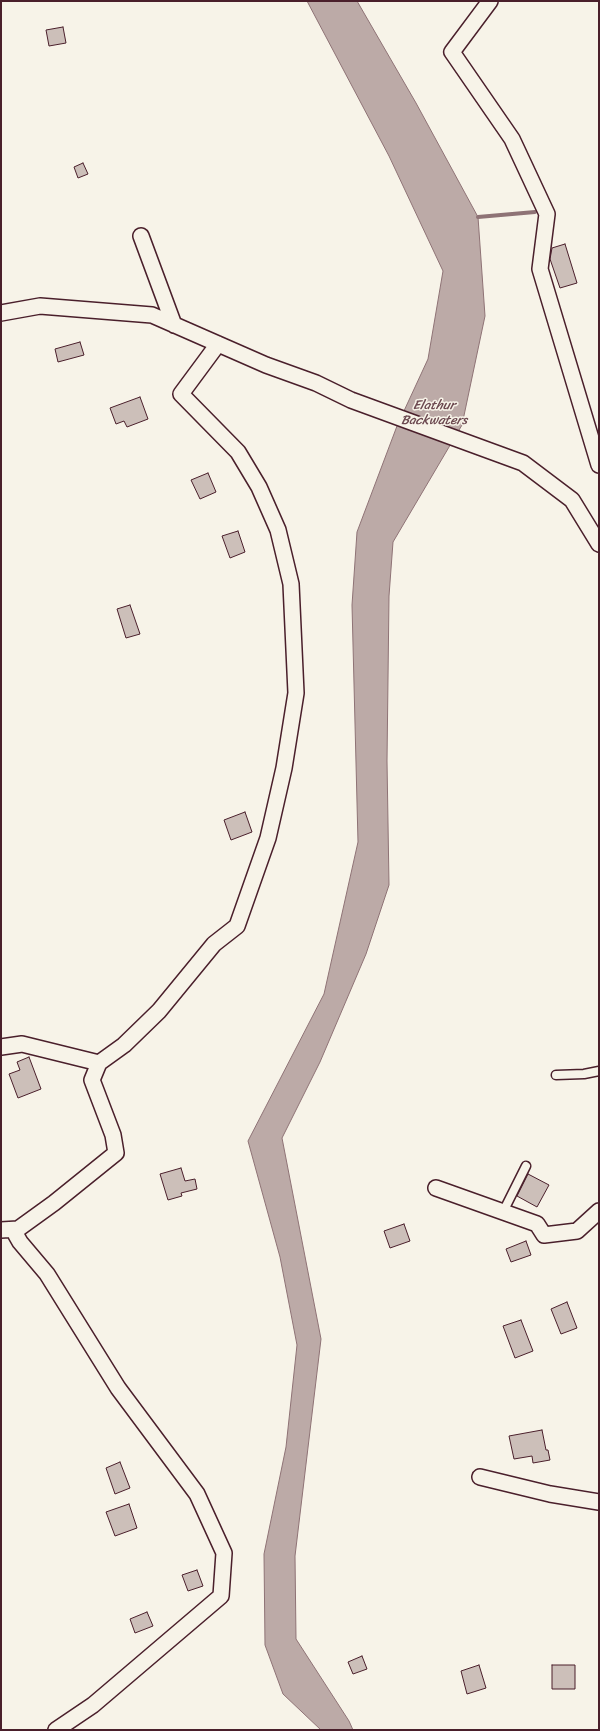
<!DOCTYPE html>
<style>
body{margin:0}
#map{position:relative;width:600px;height:1731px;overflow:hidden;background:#f7f3e8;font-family:Sriracha,sans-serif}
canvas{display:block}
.frame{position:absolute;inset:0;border:2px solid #4a1f2b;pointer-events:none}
</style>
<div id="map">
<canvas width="600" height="1731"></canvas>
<div class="frame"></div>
</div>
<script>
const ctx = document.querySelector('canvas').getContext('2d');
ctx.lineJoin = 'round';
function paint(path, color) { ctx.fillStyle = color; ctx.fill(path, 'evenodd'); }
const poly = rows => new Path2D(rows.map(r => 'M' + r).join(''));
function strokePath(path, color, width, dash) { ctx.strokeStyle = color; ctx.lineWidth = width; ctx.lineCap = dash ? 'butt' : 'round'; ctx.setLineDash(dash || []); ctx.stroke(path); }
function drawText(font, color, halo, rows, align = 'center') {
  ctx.font = font + ' Sriracha,sans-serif'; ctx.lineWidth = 3; ctx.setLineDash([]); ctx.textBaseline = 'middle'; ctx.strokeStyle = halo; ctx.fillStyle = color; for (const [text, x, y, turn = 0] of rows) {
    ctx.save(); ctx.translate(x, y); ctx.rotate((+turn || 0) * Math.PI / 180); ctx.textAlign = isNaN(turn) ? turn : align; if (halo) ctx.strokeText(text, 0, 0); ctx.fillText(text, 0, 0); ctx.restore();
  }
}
const water = poly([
 [307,1,357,1,416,103,478,217,485,316,462,425,393,542,389,596,387,761,389,885,366,954,320,1062,282,1138,321,1339,295,1556,296,1639,349,1721,353,1730,321,1730,283,1694,265,1645,264,1554,286,1447,297,1345,280,1257,248,1141,324,994,358,842,352,605,357,532,397,426,428,359,443,271,389,156,307,1]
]);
paint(water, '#bcaaa7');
strokePath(water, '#8e7275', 1);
strokePath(poly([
 [478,217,535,212]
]), '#8e7275', 4);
const building = poly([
 [63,27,66,43,49,46,46,30,63,27],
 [83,163,88,174,78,178,74,167,83,163],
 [565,244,577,283,560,288,550,259,552,248,565,244],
 [80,342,84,355,58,362,55,349,80,342],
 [140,397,148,419,127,427,124,421,116,424,110,408,140,397],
 [208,473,216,492,200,499,191,480,208,473],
 [238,531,245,552,230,558,222,536,238,531],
 [130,605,140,634,126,638,117,609,130,605],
 [245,812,252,832,231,840,224,820,245,812],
 [29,1057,41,1089,18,1098,9,1074,20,1070,17,1062,29,1057],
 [181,1168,185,1181,195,1179,197,1189,181,1193,182,1196,168,1200,160,1174,181,1168],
 [528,1174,549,1185,537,1207,517,1196,528,1174],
 [404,1224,410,1241,390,1248,384,1231,404,1224],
 [526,1241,531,1255,511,1262,506,1249,526,1241],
 [567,1302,577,1328,561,1334,551,1309,567,1302],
 [521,1320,533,1351,515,1358,503,1326,521,1320],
 [542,1430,546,1450,548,1450,550,1460,533,1463,532,1456,514,1459,509,1436,542,1430],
 [120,1462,130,1488,115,1494,106,1468,120,1462],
 [129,1504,137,1528,115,1536,106,1512,129,1504],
 [197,1570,203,1586,188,1591,182,1575,197,1570],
 [147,1612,153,1626,135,1633,130,1619,147,1612],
 [362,1656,367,1669,353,1674,348,1662,362,1656],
 [479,1665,486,1688,467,1694,461,1671,479,1665],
 [552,1665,575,1665,575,1689,552,1689,552,1665]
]);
paint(building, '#ccbfb9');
strokePath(building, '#4a1f2b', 1);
const lane = poly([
 [556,1075,584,1074,599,1071],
 [503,1212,526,1166]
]);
const street = poly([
 [490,1,452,52,512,139,547,214,540,269,599,465],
 [141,236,174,325],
 [1,313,40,306,152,315,266,365,316,383,351,400,523,463,572,500,599,544],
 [1,1047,22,1044,99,1063],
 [436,1188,537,1224,544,1235,577,1231,599,1211],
 [18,1229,16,1235,20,1242,47,1274,118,1388,197,1494,224,1553,221,1596,93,1705,56,1730],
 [1,1230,18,1229,54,1203,116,1153,113,1135,92,1080,99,1063,124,1045,159,1011,214,944,237,926,268,838,284,768,296,693,291,584,278,530,259,487,238,452,181,394,218,344],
 [480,1477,550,1494,599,1502]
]);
strokePath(lane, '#4a1f2b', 11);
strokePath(street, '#4a1f2b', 18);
strokePath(lane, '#f7f3e8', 8);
strokePath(street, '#f7f3e8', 15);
drawText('italic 13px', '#6c4950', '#f7f3e8', [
 ["Elathur",434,406],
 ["Backwaters",434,421]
]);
</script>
